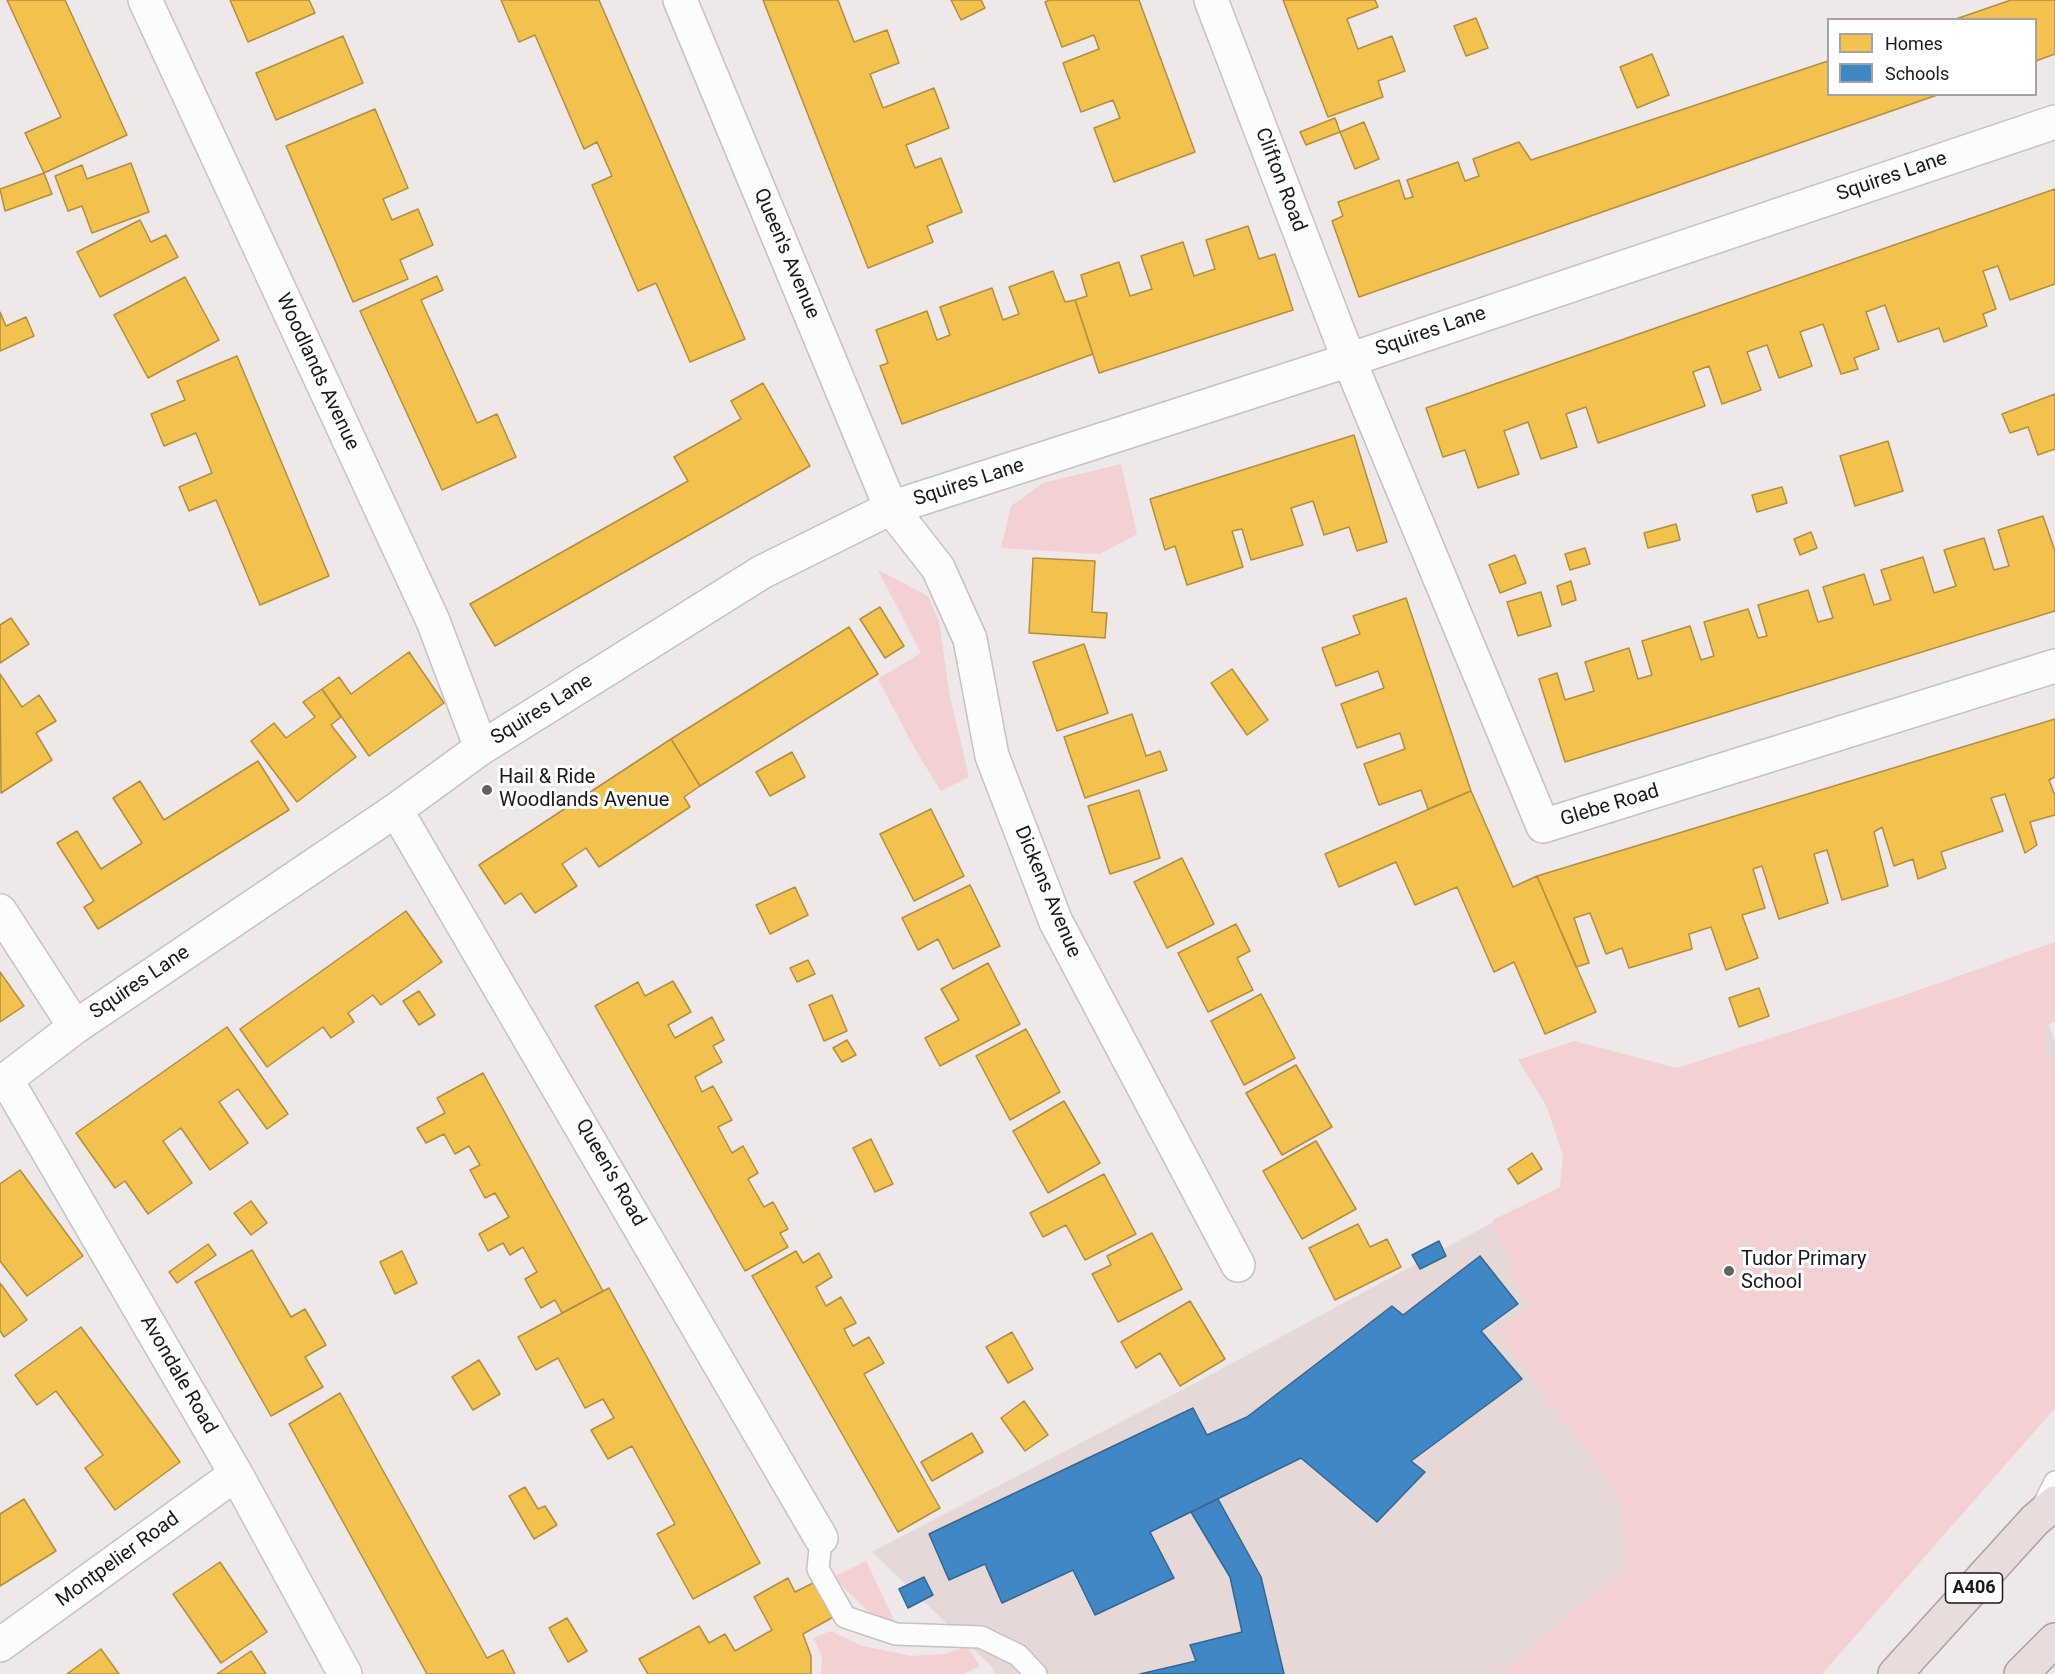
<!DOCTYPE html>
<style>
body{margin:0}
#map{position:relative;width:2055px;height:1674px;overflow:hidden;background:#eee8e8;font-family:Roboto,sans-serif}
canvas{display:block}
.legend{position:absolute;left:1827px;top:18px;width:210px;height:78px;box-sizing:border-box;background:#fff;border:2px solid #a4a2a3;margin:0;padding:8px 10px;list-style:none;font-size:18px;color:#1c1718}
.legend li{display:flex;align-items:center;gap:12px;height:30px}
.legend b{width:30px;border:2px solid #a4a2a3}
</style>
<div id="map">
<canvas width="2055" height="1674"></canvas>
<ul class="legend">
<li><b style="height:16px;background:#f2c14e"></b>Homes</li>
<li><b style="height:16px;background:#3f88c5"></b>Schools</li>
</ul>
</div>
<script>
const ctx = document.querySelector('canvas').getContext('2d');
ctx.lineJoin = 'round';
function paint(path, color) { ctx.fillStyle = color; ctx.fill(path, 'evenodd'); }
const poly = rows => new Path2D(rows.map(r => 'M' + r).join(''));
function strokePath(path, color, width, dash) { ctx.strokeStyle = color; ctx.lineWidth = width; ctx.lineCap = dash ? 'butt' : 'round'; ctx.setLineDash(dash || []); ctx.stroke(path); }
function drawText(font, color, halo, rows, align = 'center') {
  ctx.font = font + ' Roboto,sans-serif'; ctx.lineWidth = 6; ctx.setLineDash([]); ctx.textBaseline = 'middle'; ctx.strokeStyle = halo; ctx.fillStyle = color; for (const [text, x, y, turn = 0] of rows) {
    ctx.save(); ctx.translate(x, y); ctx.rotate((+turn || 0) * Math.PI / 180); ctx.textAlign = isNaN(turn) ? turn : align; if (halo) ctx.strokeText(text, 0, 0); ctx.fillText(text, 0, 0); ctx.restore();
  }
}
paint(poly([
 [2026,969,2055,1041,2055,1324,1686,1674,995,1674,991,1666,872,1552,1201,1380,1501,1218]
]), '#e7d8d8');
paint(poly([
 [1121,464,1137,534,1100,554,1001,548,1011,506,1043,483],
 [878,570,928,596,939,622,950,697,969,777,941,791,915,749,878,679,921,653],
 [2055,942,2055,1021,2049,1024,2040,1041,2055,1072,2055,1408,1822,1674,1500,1674,1626,1567,1620,1497,1496,1329,1532,1306,1516,1280,1493,1220,1560,1187,1563,1156,1547,1107,1518,1060,1574,1041,1677,1068,1902,996],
 [866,1561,894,1620,877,1620,833,1577],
 [830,1631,863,1646,911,1656,946,1654,967,1646,980,1666,964,1674,821,1674,822,1656,813,1638]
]), '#f3d0d1');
const homes = poly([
 [7,0,65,0,127,135,44,173,25,133,61,117,7,0],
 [230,0,309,0,315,13,248,42,230,0],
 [501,0,599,0,745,339,690,362,656,283,638,291,592,185,612,176,597,142,584,149,535,35,519,42,501,0],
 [763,0,838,0,854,42,887,30,899,63,870,74,883,108,934,88,949,128,906,145,915,168,941,158,962,212,927,226,933,242,868,268,763,0],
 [951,0,981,0,985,8,961,20,951,0],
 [1049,0,1139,0,1195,152,1114,182,1094,128,1120,118,1113,100,1081,112,1063,63,1099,49,1094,35,1062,47,1045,2,1049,0],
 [1283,0,1375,0,1378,7,1347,19,1358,49,1392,36,1405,71,1378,81,1383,97,1328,117,1283,0],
 [2011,0,2055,0,2055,54,2036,61,2036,20,1953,20,2011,0],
 [1476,18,1488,48,1466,56,1454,26,1476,18],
 [343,36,363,83,276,120,256,73,343,36],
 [1652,54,1669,95,1637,108,1620,67,1652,54],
 [1828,61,1828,94,1940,94,1359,297,1332,221,1343,216,1338,202,1399,180,1405,199,1413,197,1407,180,1458,162,1465,181,1479,176,1473,159,1519,142,1531,160,1828,61],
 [375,109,408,188,383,199,392,220,418,209,433,245,400,260,408,279,353,302,286,146,375,109],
 [1335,118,1340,132,1306,145,1300,132,1335,118],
 [1364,122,1379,159,1355,169,1340,132,1364,122],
 [131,163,149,212,92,233,82,206,68,211,55,176,82,165,87,179,131,163],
 [44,173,52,194,5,211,0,189,44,173],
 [2055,189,2055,284,2010,300,1998,266,1983,271,1996,309,1983,314,1987,326,1944,342,1939,328,1898,342,1885,305,1866,312,1879,349,1854,358,1858,369,1841,374,1823,324,1800,332,1812,366,1779,378,1767,345,1747,352,1761,390,1722,404,1709,366,1693,372,1705,406,1598,443,1586,407,1566,414,1577,447,1541,459,1528,422,1504,431,1519,474,1478,488,1465,450,1443,457,1426,408,2055,189],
 [140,220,151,242,166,235,178,257,100,297,77,252,140,220],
 [1248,226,1259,259,1275,254,1293,310,1099,373,1075,300,1087,296,1081,275,1119,262,1130,296,1152,289,1141,256,1183,242,1194,276,1215,269,1206,240,1248,226],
 [1053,271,1065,302,1075,300,1093,354,902,424,880,366,888,363,876,330,927,311,937,340,950,335,940,307,992,288,1003,320,1019,314,1009,287,1053,271],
 [437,276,443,290,421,300,477,423,497,414,516,457,442,490,360,311,437,276],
 [185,277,219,340,148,378,114,315,185,277],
 [0,312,6,326,26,317,34,336,0,351,0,312],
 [237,356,329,576,260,605,216,500,189,511,179,487,212,473,196,433,164,446,151,414,185,400,177,381,237,356],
 [763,383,810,466,495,646,470,604,688,481,674,457,741,419,731,401,763,383],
 [2055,394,2055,449,2038,455,2028,427,2010,433,2002,414,2055,394],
 [1354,435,1387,542,1357,551,1349,527,1324,535,1313,501,1291,508,1303,545,1251,560,1242,529,1232,531,1243,567,1187,585,1175,546,1165,550,1150,499,1354,435],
 [1888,441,1903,491,1855,506,1840,456,1888,441],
 [1782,487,1787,503,1757,512,1752,495,1782,487],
 [2043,516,2055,551,2055,611,1565,762,1539,679,1557,673,1565,700,1594,691,1585,662,1629,648,1638,679,1652,675,1642,641,1690,626,1701,660,1714,656,1704,622,1748,609,1758,638,1767,636,1758,605,1808,590,1818,622,1833,618,1823,587,1864,574,1874,605,1891,600,1881,570,1923,557,1934,593,1956,586,1944,550,1984,538,1994,570,2009,566,1998,530,2043,516],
 [1676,524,1680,540,1648,548,1644,533,1676,524],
 [1811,532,1817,548,1800,555,1794,539,1811,532],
 [1585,548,1590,564,1570,570,1565,554,1585,548],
 [1515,555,1526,583,1500,593,1489,565,1515,555],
 [1033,558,1095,561,1092,612,1107,613,1105,638,1029,633,1033,558],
 [1571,581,1576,600,1562,605,1557,586,1571,581],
 [1541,592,1551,626,1518,636,1507,602,1541,592],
 [1406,598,1471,791,1428,809,1421,790,1379,805,1364,764,1405,749,1400,733,1357,748,1341,704,1384,688,1378,671,1336,686,1322,648,1360,634,1353,616,1406,598],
 [880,607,904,646,885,658,860,619,880,607],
 [11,618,29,644,0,663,0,625,11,618],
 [849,627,878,674,700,786,671,739,849,627],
 [1084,644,1108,713,1057,731,1033,662,1084,644],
 [409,652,444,703,369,756,322,689,339,677,351,694,409,652],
 [1232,669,1268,720,1247,735,1211,683,1232,669],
 [0,674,22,707,39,695,56,721,36,733,52,760,1,793,0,674],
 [322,689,341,717,331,725,356,757,297,802,251,741,274,723,286,738,315,717,303,702,322,689],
 [1132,714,1146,756,1160,751,1167,770,1085,798,1064,737,1132,714],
 [2055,719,2055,777,2049,780,2055,796,2055,815,2030,822,2037,845,2025,853,2005,794,1991,798,2003,831,1941,852,1946,868,1918,879,1913,859,1894,866,1882,827,1874,832,1888,886,1842,900,1827,850,1814,854,1828,903,1779,919,1762,866,1753,869,1765,908,1742,915,1758,958,1726,970,1711,927,1689,934,1692,949,1629,968,1622,948,1606,954,1590,913,1574,918,1589,963,1576,967,1537,876,2055,719],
 [671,739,700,786,684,797,690,807,599,867,586,848,562,864,577,886,535,913,521,893,505,904,479,865,671,739],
 [792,752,805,777,770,796,756,772,792,752],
 [258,761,289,810,98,929,84,907,94,901,57,843,77,831,101,869,142,843,113,798,140,781,164,820,258,761],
 [1139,790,1160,858,1110,874,1088,806,1139,790],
 [1471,791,1513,887,1537,876,1596,1012,1545,1034,1514,962,1494,972,1457,887,1415,905,1396,862,1339,887,1325,854,1471,791],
 [931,809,964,876,914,901,880,834,931,809],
 [1182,858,1214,924,1167,948,1134,882,1182,858],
 [970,885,1000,946,953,969,938,939,918,950,902,918,970,885],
 [795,887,808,915,770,934,756,905,795,887],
 [406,911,442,962,381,1005,373,995,348,1013,354,1022,331,1038,323,1027,267,1067,240,1029,406,911],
 [1236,924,1250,951,1237,958,1253,990,1208,1012,1178,953,1236,924],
 [808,960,815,974,797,982,790,968,808,960],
 [988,963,1020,1024,940,1066,925,1038,959,1020,941,989,988,963],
 [0,972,24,1006,0,1022,0,972],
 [673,981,691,1012,668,1025,675,1038,712,1017,724,1040,713,1046,722,1062,695,1077,702,1092,713,1086,732,1120,718,1127,732,1153,743,1146,758,1173,748,1179,764,1207,773,1202,788,1229,780,1233,788,1247,745,1271,595,1006,638,982,645,996,673,981],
 [1759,988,1769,1016,1739,1027,1729,998,1759,988],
 [419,991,435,1015,419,1025,403,1001,419,991],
 [1261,994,1295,1058,1244,1085,1211,1021,1261,994],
 [832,995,847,1031,824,1041,809,1005,832,995],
 [227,1027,288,1114,267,1129,238,1089,219,1102,248,1143,210,1170,181,1128,163,1141,192,1183,148,1214,125,1181,115,1188,76,1133,227,1027],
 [1026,1029,1060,1092,1010,1120,976,1056,1026,1029],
 [847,1040,856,1055,842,1062,833,1048,847,1040],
 [1296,1065,1332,1127,1282,1155,1246,1093,1296,1065],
 [483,1073,603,1291,562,1313,555,1300,541,1308,525,1279,537,1272,523,1247,510,1255,503,1243,488,1251,479,1234,509,1217,495,1193,485,1198,470,1170,480,1165,469,1146,455,1154,444,1134,426,1143,417,1128,445,1113,437,1098,483,1073],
 [1064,1101,1100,1163,1048,1193,1013,1131,1064,1101],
 [871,1139,893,1184,875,1192,853,1148,871,1139],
 [1316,1141,1356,1209,1302,1239,1263,1171,1316,1141],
 [1532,1153,1542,1169,1518,1184,1508,1169,1532,1153],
 [20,1170,83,1256,27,1296,0,1261,0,1184,20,1170],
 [1104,1174,1136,1234,1085,1260,1066,1225,1043,1237,1030,1213,1104,1174],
 [251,1201,267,1223,251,1235,234,1213,251,1201],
 [1358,1224,1370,1247,1387,1239,1401,1267,1335,1300,1309,1248,1358,1224],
 [1152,1233,1182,1289,1118,1322,1092,1274,1111,1265,1107,1256,1152,1233],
 [208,1244,216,1255,177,1283,169,1272,208,1244],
 [252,1250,291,1317,305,1309,326,1345,305,1357,323,1387,271,1416,195,1282,252,1250],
 [402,1251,417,1283,395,1294,380,1262,402,1251],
 [796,1251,803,1263,819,1253,832,1277,816,1287,826,1306,841,1297,856,1323,844,1329,853,1346,869,1337,884,1363,864,1374,940,1508,898,1532,752,1276,796,1251],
 [0,1283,27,1320,4,1337,0,1331,0,1283],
 [609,1288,760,1563,693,1599,657,1534,675,1524,632,1446,608,1459,591,1430,614,1418,603,1399,585,1408,558,1358,536,1370,518,1337,609,1288],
 [1190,1301,1225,1359,1180,1386,1160,1353,1136,1368,1121,1342,1190,1301],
 [81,1327,180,1462,115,1510,85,1468,103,1455,56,1391,37,1405,15,1375,81,1327],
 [1012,1332,1033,1369,1008,1383,986,1347,1012,1332],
 [479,1360,500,1394,473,1410,452,1377,479,1360],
 [340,1393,487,1658,503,1650,515,1674,427,1674,289,1424,340,1393],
 [1024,1401,1048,1435,1025,1451,1001,1418,1024,1401],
 [972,1433,983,1452,932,1481,921,1462,972,1433],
 [525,1487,538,1509,545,1506,557,1525,534,1539,509,1496,525,1487],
 [24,1499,56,1551,0,1586,0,1514,24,1499],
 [220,1562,267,1632,221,1663,173,1594,220,1562],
 [788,1578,795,1592,815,1582,835,1616,803,1634,811,1656,811,1674,648,1674,639,1659,699,1626,709,1643,725,1634,735,1651,772,1630,754,1597,788,1578],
 [567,1618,587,1651,568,1662,549,1628,567,1618],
 [101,1649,119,1674,67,1674,101,1649],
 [251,1651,266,1674,217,1674,251,1651]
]);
paint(homes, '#f2c14e');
strokePath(homes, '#b28e3e', 1.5);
const schools = poly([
 [1439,1241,1446,1256,1420,1269,1412,1255,1439,1241],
 [1480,1256,1518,1304,1481,1331,1522,1379,1411,1461,1425,1472,1377,1522,1301,1458,1150,1532,1174,1578,1095,1615,1073,1570,1002,1603,985,1564,949,1580,929,1534,1193,1408,1207,1435,1247,1417,1392,1306,1403,1315,1480,1256],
 [1218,1499,1261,1577,1284,1674,1140,1674,1196,1661,1190,1645,1242,1632,1230,1577,1191,1512,1218,1499],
 [924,1577,933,1595,908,1608,899,1589,924,1577]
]);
paint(schools, '#3f88c5');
strokePath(schools, '#346691', 1.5);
const service = poly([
 [2040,1512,2055,1482],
 [821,1538,818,1569,845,1617,896,1634,981,1637,1018,1655,1036,1674]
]);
const minor = poly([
 [145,0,433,621,481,748],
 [680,0,891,508,938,568,970,639,992,756,1056,922,1238,1265],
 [1211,0,1349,360,1543,826,2055,666],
 [396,810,821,1538],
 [0,911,75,1027],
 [6,1079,236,1474,345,1674],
 [0,1645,236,1474]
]);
const tertiary = poly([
 [0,1084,75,1027,396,810,481,748,762,572,891,508,1349,360,2055,122]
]);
const trunk = poly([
 [1895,1674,2035,1520,2055,1503],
 [2021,1674,2055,1640]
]);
strokePath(service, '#c6c1c2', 24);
strokePath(minor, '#c6c1c2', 36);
strokePath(tertiary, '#c6c1c2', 36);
strokePath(trunk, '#b19ea0', 36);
strokePath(service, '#fcfcfc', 21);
strokePath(minor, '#fcfcfc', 33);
strokePath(tertiary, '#fcfcfc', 33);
strokePath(trunk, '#e8dcdd', 33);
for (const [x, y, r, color] of [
 [487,790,6,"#666061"],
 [1729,1271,6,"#666061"]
]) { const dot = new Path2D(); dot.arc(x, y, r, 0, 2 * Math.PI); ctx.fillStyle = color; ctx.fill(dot); strokePath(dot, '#fff', 2); }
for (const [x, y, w] of [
 [1974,1588,57]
]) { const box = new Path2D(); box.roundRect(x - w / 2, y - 15, w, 30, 4.5); ctx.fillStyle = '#fff'; ctx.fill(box); strokePath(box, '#1c1718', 1.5); }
drawText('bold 18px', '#1c1718', null, [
 ["A406",1974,1588]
]);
drawText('20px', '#1c1718', '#fff', [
 ["Squires Lane",1892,177,-19],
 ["Clifton Road",1280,180,69],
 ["Queen's Avenue",786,254,67],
 ["Squires Lane",1431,332,-19],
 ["Woodlands Avenue",317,372,65],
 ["Squires Lane",969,483,-18],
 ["Squires Lane",542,710,-32],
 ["Glebe Road",1610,806,-17],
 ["Dickens Avenue",1047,892,67],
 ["Squires Lane",140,983,-34],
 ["Queen's Road",610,1173,60],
 ["Avondale Road",178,1375,60],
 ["Montpelier Road",118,1560,-36]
]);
drawText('20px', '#1c1718', '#fff', [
 ["Hail & Ride",499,778],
 ["Woodlands Avenue",499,801],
 ["Tudor Primary",1741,1260],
 ["School",1741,1283]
], 'left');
</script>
